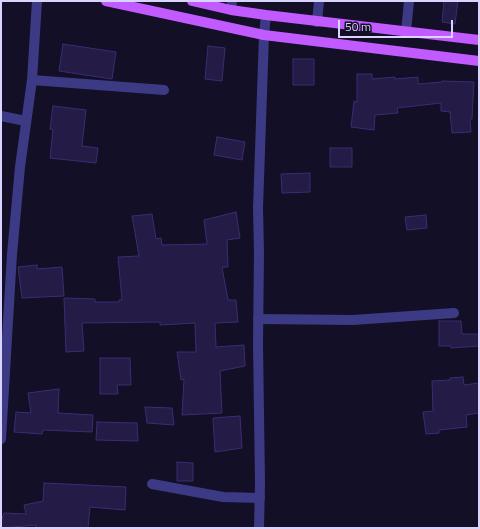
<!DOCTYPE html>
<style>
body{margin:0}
#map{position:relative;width:480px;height:529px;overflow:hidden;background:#130f26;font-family:"Titillium Web",sans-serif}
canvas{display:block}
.frame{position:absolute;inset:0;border:2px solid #d9d4ff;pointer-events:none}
.scale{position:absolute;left:338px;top:20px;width:115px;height:18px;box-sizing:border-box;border:2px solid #d9d4ff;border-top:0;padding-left:5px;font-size:12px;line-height:14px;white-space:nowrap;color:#d9d4ff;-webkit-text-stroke:3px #130f26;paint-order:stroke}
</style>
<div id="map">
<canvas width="480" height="529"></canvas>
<div class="frame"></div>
<div class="scale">50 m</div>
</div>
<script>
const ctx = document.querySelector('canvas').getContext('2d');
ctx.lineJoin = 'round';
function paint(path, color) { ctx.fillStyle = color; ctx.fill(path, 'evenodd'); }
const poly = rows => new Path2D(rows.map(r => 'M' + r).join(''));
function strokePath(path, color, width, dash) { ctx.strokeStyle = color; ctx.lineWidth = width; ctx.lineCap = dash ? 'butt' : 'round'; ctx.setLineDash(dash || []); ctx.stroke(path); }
const building = poly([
 [444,1,458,1,455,24,442,22,444,1],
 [63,44,116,52,112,79,59,71,63,44],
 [208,46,225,48,222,81,205,79,208,46],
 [293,59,314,59,314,85,293,85,293,59],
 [357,74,372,74,372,79,395,77,395,79,418,77,418,84,442,82,442,81,474,82,472,119,470,119,471,132,452,133,450,112,441,111,441,103,397,108,398,113,375,115,374,130,351,127,354,101,357,102,357,74],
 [53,106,86,110,82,146,98,148,96,163,50,158,53,130,50,129,53,106],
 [217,137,245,142,242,160,214,155,217,137],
 [330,148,352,148,352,167,330,167,330,148],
 [310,173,310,192,282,193,281,174,310,173],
 [236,212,240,238,227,240,228,267,222,267,228,300,236,300,238,322,215,323,216,347,244,345,245,366,220,371,222,413,182,415,184,379,181,380,177,352,196,352,195,323,160,325,160,322,82,323,84,351,66,352,64,298,95,299,95,302,119,302,119,300,122,300,118,257,139,256,132,216,152,214,156,239,161,238,162,245,207,244,204,220,236,212],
 [426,215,427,228,407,230,405,217,426,215],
 [37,265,37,269,62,267,64,296,22,298,18,267,37,265],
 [439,321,461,321,462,334,479,334,479,346,451,348,451,346,439,346,439,321],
 [100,358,130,358,131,385,117,385,118,394,100,394,100,358],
 [463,377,464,385,479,383,479,413,466,415,467,427,439,430,439,433,426,434,423,412,433,411,432,381,450,380,450,378,463,377],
 [59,389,58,413,93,415,92,432,43,430,42,434,14,432,16,412,31,413,28,393,59,389],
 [145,407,172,408,174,425,147,423,145,407],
 [240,416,242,448,215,452,213,418,240,416],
 [97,422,137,423,138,441,96,440,97,422],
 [177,462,193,463,193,481,177,481,177,462],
 [44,483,126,487,125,510,90,507,88,528,35,528,36,525,1,528,1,522,4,513,26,514,24,505,43,501,44,483]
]);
paint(building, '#241b47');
strokePath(building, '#3b2d73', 1);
strokePath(poly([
 [231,10,232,1],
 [317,22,319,1],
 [406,32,409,1],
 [32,80,164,90],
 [1,116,26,121],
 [258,319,353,320,454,313],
 [1,439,12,254,20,167,32,80,37,1],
 [152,484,223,497,260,498]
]), '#3d3a85', 10);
strokePath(poly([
 [259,528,260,482,258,344,259,252,258,208,264,35,266,15]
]), '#3d3a85', 10);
strokePath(poly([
 [106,1,264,35,479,61],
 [192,1,231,10,266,15,479,40]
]), '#c25bff', 10);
</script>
